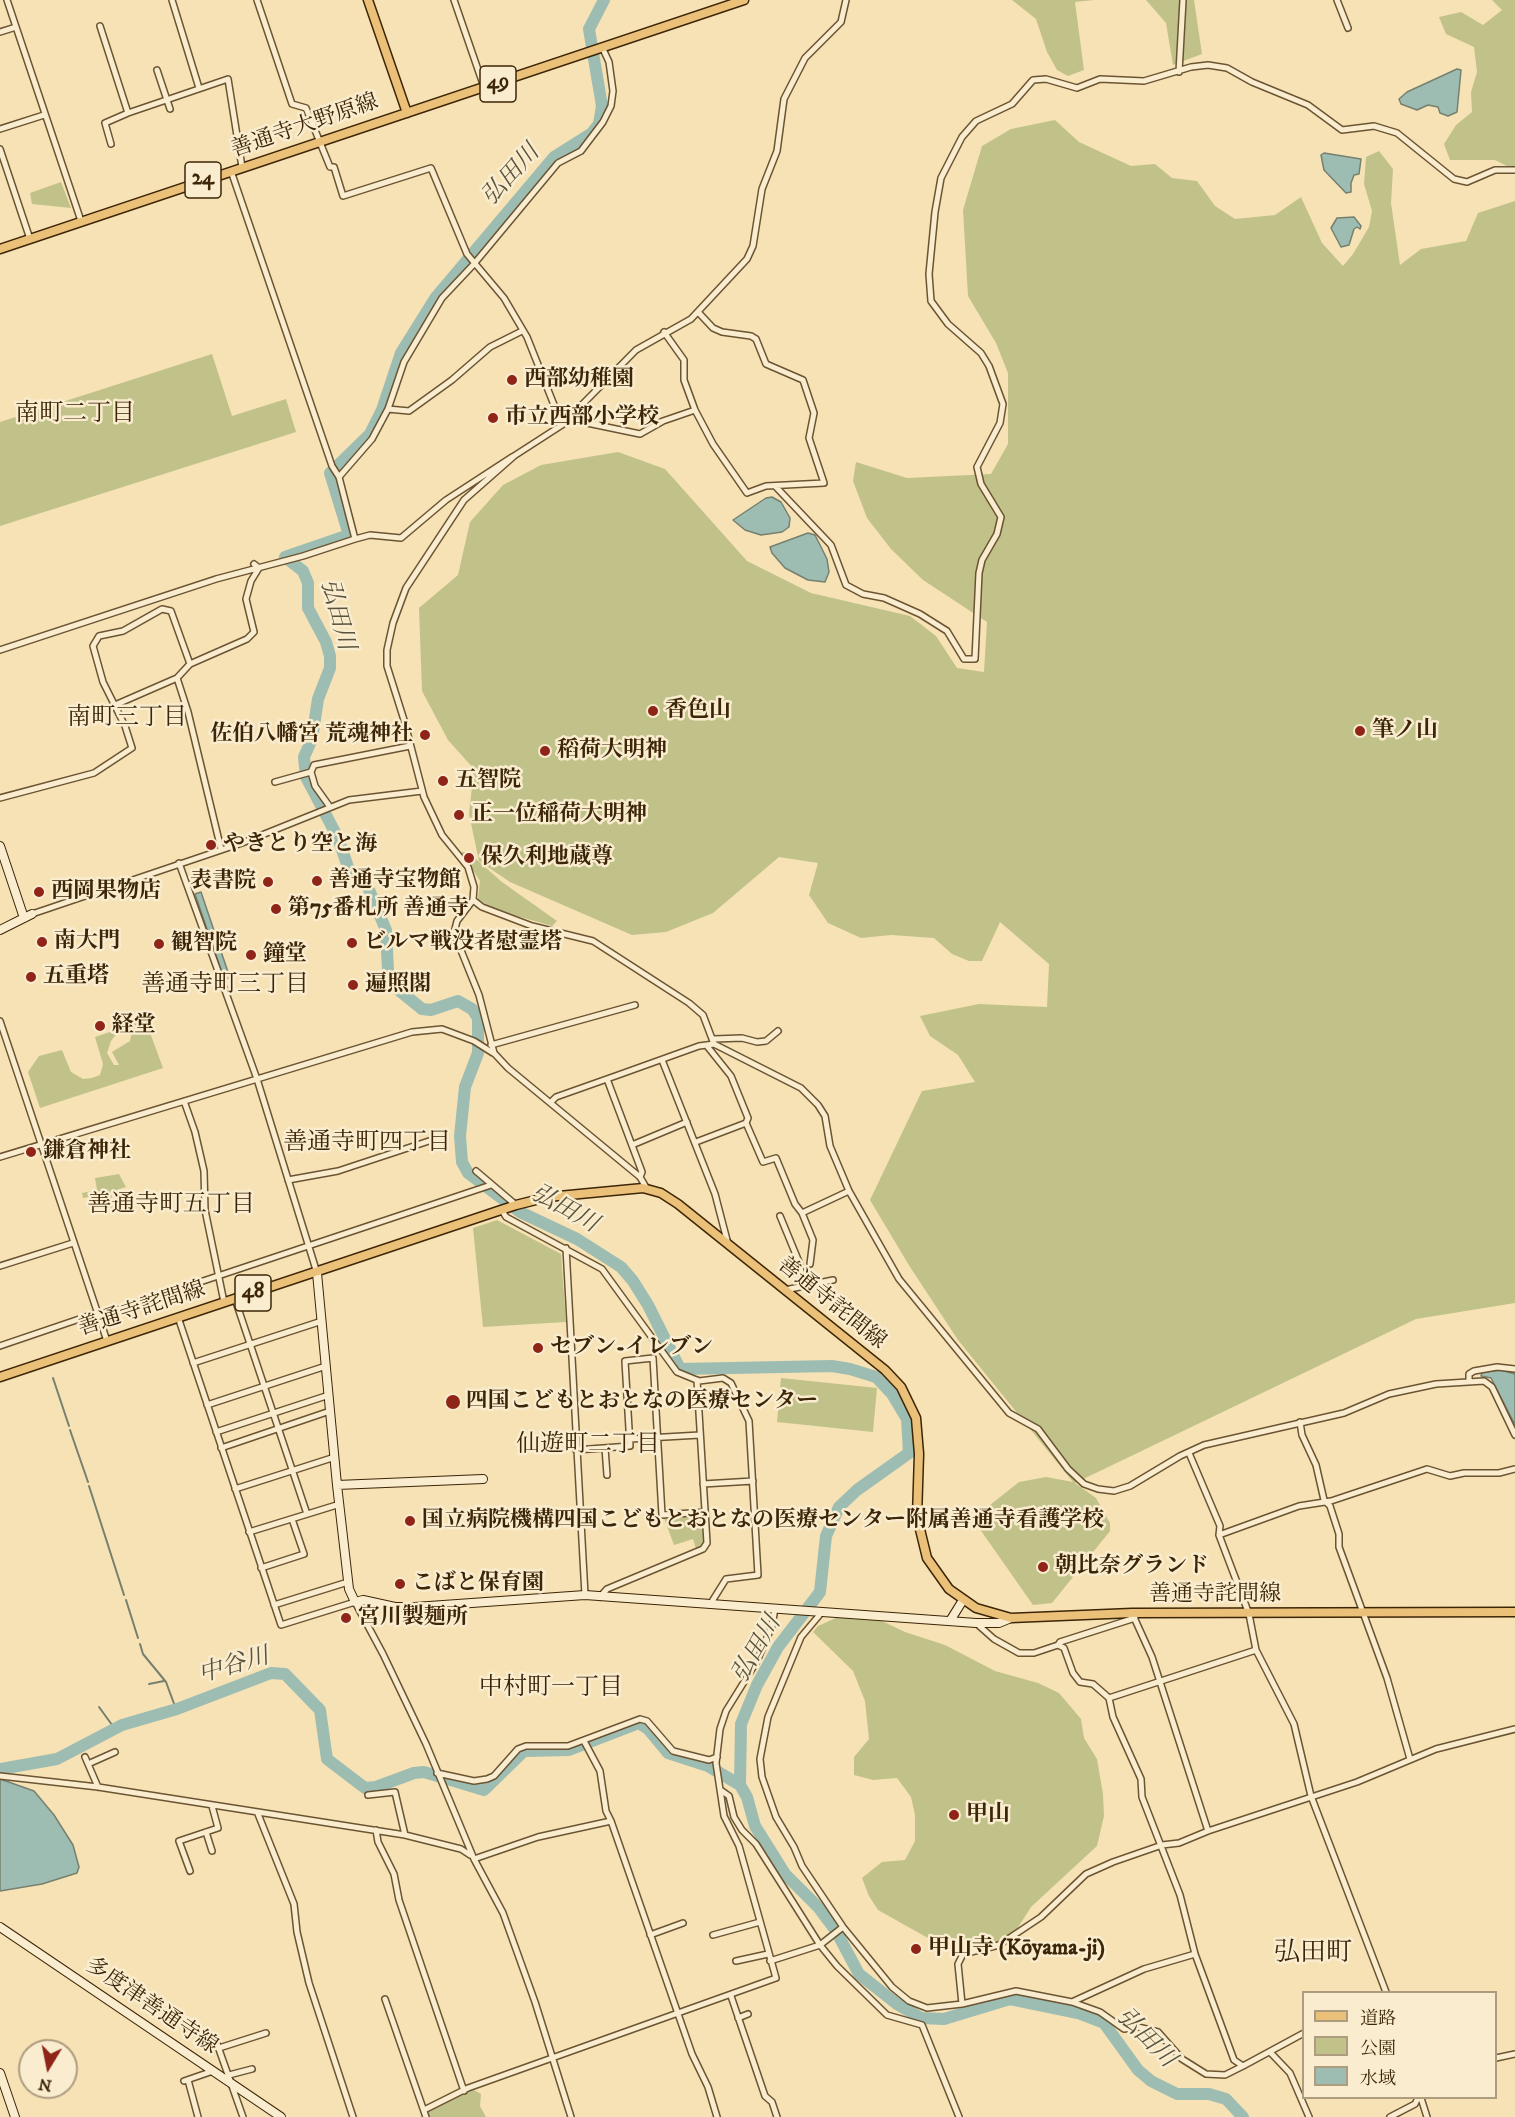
<!DOCTYPE html>
<meta charset="utf-8">
<style>
body{margin:0}
#map{position:relative;width:1515px;height:2117px;overflow:hidden;background:#f6e2b5;font-family:"IM FELL DW Pica","Noto Serif JP",serif}
canvas{display:block}
.legend{position:absolute;left:1302px;top:1991px;width:195px;height:108px;box-sizing:border-box;background:#f9eccf;border:2px solid #ae9c7f;margin:0;padding:8px 10px;list-style:none;font-size:18px;color:#3d2507}
.legend li{display:flex;align-items:center;gap:12px;height:30px}
.legend b{width:30px;border:2px solid #ae9c7f}
.north{position:absolute;left:18px;top:2039px;width:60px;height:60px;box-sizing:border-box;background:#f9eccf;border:2px solid #ae9c7f;border-radius:50%;rotate:190deg;font-size:16px;font-weight:700;line-height:24px;text-align:center;color:#3d2507}
.north::after{content:'';display:block;margin:auto;width:21px;height:27px;background:#8f2418;clip-path:polygon(50% 0,100% 100%,50% 72%,0 100%)}
</style>
<div id="map">
<canvas width="1515" height="2117"></canvas>
<ul class="legend">
<li><b style="height:8px;background:#ebc17a"></b>道路</li>
<li><b style="height:16px;background:#c1c28a"></b>公園</li>
<li><b style="height:16px;background:#9dbdb3"></b>水域</li>
</ul>
<div class="north">N</div>
</div>
<script>
const ctx = document.querySelector('canvas').getContext('2d');
ctx.lineJoin = 'round';
function paint(path, color) { ctx.fillStyle = color; ctx.fill(path, 'evenodd'); }
const poly = rows => new Path2D(rows.map(r => 'M' + r).join(''));
function strokePath(path, color, width, dash) { ctx.strokeStyle = color; ctx.lineWidth = width; ctx.lineCap = dash ? 'butt' : 'round'; ctx.setLineDash(dash || []); ctx.stroke(path); }
function drawText(font, color, halo, rows, align = 'center') {
  ctx.font = font + ' "IM FELL DW Pica","Noto Serif JP",serif'; ctx.lineWidth = 5; ctx.setLineDash([]); ctx.textBaseline = 'middle'; ctx.strokeStyle = halo; ctx.fillStyle = color; for (const [text, x, y, turn = 0] of rows) {
    ctx.save(); ctx.translate(x, y); ctx.rotate((+turn || 0) * Math.PI / 180); ctx.textAlign = isNaN(turn) ? turn : align; if (halo) ctx.strokeText(text, 0, 0); ctx.fillText(text, 0, 0); ctx.restore();
  }
}
paint(poly([
 [1012,0,1094,0,1075,2,1084,70,1068,76,1057,70,1047,52,1036,19],
 [1146,0,1194,0,1202,54,1173,65,1166,23],
 [1492,0,1515,0,1515,170,1495,160,1450,160,1444,144,1456,125,1472,112,1471,92,1477,72,1474,47,1446,34,1439,17,1461,12,1483,25,1502,10],
 [1055,120,1079,142,1131,166,1155,164,1172,178,1197,181,1215,206,1235,219,1275,215,1301,197,1322,243,1343,266,1353,254,1369,227,1372,211,1364,184,1366,157,1379,151,1393,169,1391,203,1400,265,1421,249,1466,241,1478,213,1515,201,1515,1303,1416,1319,1075,1483,1096,1498,1110,1523,1110,1531,1052,1603,1033,1605,977,1525,985,1509,1019,1482,1046,1477,1073,1482,958,1340,910,1267,870,1200,922,1091,975,1082,958,1055,930,1036,920,1016,979,1004,1047,1007,1049,964,1000,922,982,961,969,961,952,954,934,938,891,935,861,938,828,923,809,895,818,863,779,857,713,913,666,932,632,935,510,882,479,861,469,814,474,769,448,740,422,691,419,608,458,575,470,522,503,485,541,465,618,452,665,469,747,561,811,593,910,616,936,636,957,668,984,672,987,622,923,580,891,549,867,518,853,481,856,462,907,478,991,474,1008,444,1008,373,996,343,968,296,963,210,982,146,1011,129],
 [61,182,71,208,32,204,30,193],
 [212,354,232,416,286,399,296,432,0,526,0,422],
 [461,852,468,852,502,882,557,921,552,926,517,916,490,907,478,899,480,881],
 [145,1019,163,1068,40,1108,28,1072,39,1056,62,1050,71,1072,83,1079,92,1078,100,1075,103,1064,95,1037,116,1030,118,1032,111,1041,107,1053,114,1065,119,1065,112,1052,130,1041,132,1031,126,1027],
 [119,1174,126,1187,111,1192,113,1207,105,1209,98,1195,83,1198,82,1193,97,1190,95,1178],
 [497,1220,561,1254,566,1322,483,1327,473,1228],
 [781,1378,877,1388,873,1432,777,1422],
 [700,1516,703,1518,705,1543,703,1547,696,1549,693,1539,674,1545,664,1518],
 [838,1617,882,1621,905,1632,945,1645,995,1671,1038,1683,1059,1693,1081,1719,1084,1738,1097,1759,1103,1794,1104,1816,1097,1846,1031,1907,1017,1929,1000,1943,985,1947,961,1947,935,1942,878,1910,869,1896,862,1878,882,1862,905,1860,915,1841,915,1815,911,1797,897,1778,873,1780,854,1775,854,1757,869,1739,865,1701,853,1671,813,1632,818,1626],
 [474,2090,481,2094,480,2106,486,2117,429,2117,427,2110,454,2094]
]), '#c1c28a');
const water = poly([
 [1457,69,1461,70,1457,112,1448,116,1440,113,1438,107,1428,105,1417,110,1401,104,1399,99,1407,92,1457,69],
 [1324,153,1361,159,1359,174,1354,175,1351,183,1351,192,1346,193,1324,170,1321,155,1324,153],
 [1354,217,1361,226,1360,229,1357,227,1354,229,1349,245,1341,247,1331,228,1337,218,1354,217],
 [772,497,781,502,790,518,789,527,782,532,761,535,745,530,733,520,766,498,772,497],
 [808,533,815,535,827,559,829,572,825,582,808,580,785,568,772,553,770,547,808,533],
 [201,892,230,978,224,979,195,894,201,892],
 [1501,1370,1515,1374,1515,1425,1494,1384,1491,1378,1481,1376,1482,1372,1501,1370],
 [0,1779,34,1791,54,1815,73,1845,79,1867,77,1873,42,1884,0,1891,0,1779]
]);
paint(water, '#9dbdb3');
strokePath(water, '#77806e', 1.5);
strokePath(poly([
 [53,1378,69,1426],
 [70,1430,88,1482],
 [89,1486,124,1595],
 [126,1600,138,1638],
 [140,1644,143,1654,166,1682,176,1709],
 [149,1684,164,1681],
 [99,1707,115,1729]
]), '#77806e', 2);
strokePath(poly([
 [604,0,589,29,602,106,599,124,592,133,554,157,436,297,401,353,382,410,370,434,330,473,349,535,285,557,303,571,308,583,308,608,326,642,330,656,330,668,318,699,312,739,304,757,306,777,338,838,349,870,367,885,386,930,388,970,395,987,422,1009,431,1010,458,1001,472,1009,478,1018,478,1053,465,1087,460,1136,462,1162,468,1173,520,1212,577,1239,621,1267,633,1281,648,1305,680,1369,832,1366,850,1369,876,1377,892,1394,907,1419,909,1453,857,1490,839,1507,826,1536,820,1592,778,1647,757,1685,741,1724,740,1785,747,1797,755,1826,785,1874,818,1907,836,1931,859,1974,897,2004,921,2018,944,2019,1010,1999,1078,2013,1104,2023,1138,2070,1151,2081,1177,2094,1209,2094,1226,2099,1243,2117],
 [0,1769,57,1759,122,1725,177,1709,271,1673,285,1674,320,1710,327,1759,365,1788,376,1787,414,1773,424,1772,484,1790,524,1751,569,1750,639,1723,648,1729,668,1753,708,1766,740,1785]
]), '#9dbdb3', 12);
const street = poly([
 [7,0,81,221],
 [172,0,199,88],
 [257,0,292,104,306,108,330,167,334,167,343,196,431,168,467,254,504,298,527,337,562,425],
 [454,0,484,87],
 [1337,0,1348,28],
 [100,26,128,113,105,123,111,144],
 [0,32,16,27],
 [157,70,170,109],
 [1179,72,1183,0],
 [128,113,228,79,242,167],
 [0,129,44,115],
 [0,149,30,239],
 [231,171,332,466,339,477,355,539],
 [664,332,684,360,684,380,695,410,713,444,747,493,766,486,824,483,809,438,814,413,803,380,766,364,756,339,751,336,722,332,713,328,698,312],
 [388,409,409,411,452,380,490,347,522,331],
 [568,419,640,434,663,421,695,410],
 [339,477,372,439,388,409,404,362,442,298,474,264,558,163,581,151,603,122,611,106,613,91,609,62,603,49],
 [776,487,831,545,846,585,863,594,884,598,920,614,947,631,964,659,975,659,979,573,982,560,997,534,1001,517,981,484,977,467,1000,423,1003,404,989,366,981,353,948,324,931,301,929,274,935,212,941,178,962,137,976,121,1012,104,1033,80,1046,79,1077,88,1100,79,1144,81,1191,67,1208,65,1227,68,1252,82,1308,105,1342,130,1374,126,1397,133,1454,179,1467,182,1495,170,1515,170],
 [0,650,216,579,303,556,355,539,370,535,401,538,446,500,512,457],
 [115,705,177,678],
 [275,782,311,772],
 [0,798,94,773,132,748,125,726,103,682,93,646,99,636,123,631,162,609,171,611,190,664],
 [330,807,315,786,311,772,314,765,410,746],
 [221,849,188,712,177,678,190,664,247,639,254,632,246,599,251,581,259,568,254,564],
 [179,863,257,1079,317,1273],
 [473,900,482,907,532,926,593,941,689,1003,703,1015,714,1044],
 [32,914,242,843,349,800,422,791],
 [0,1021,107,1341],
 [714,1039,742,1038,757,1042,766,1041,778,1031],
 [491,1045,635,1005],
 [707,1046,731,1076,748,1118,746,1123],
 [662,1060,715,1194,728,1244],
 [607,1079,642,1172,640,1177],
 [184,1101,195,1132,204,1171,205,1210,224,1302],
 [551,1102,556,1097,621,1074,699,1046,714,1044,801,1088,818,1105,825,1116,830,1146,849,1191,899,1279,1009,1413,1038,1429,1068,1469,1084,1484,1098,1489,1114,1491,1130,1486,1180,1456,1204,1445,1344,1413,1389,1394,1436,1384,1484,1381,1492,1387,1515,1435],
 [696,1142,746,1123,763,1162,776,1158,795,1204,802,1213,849,1191],
 [632,1145,687,1122],
 [0,1157,412,1032,442,1029,474,1041,493,1053],
 [476,1171,516,1205],
 [288,1180,338,1171,432,1140],
 [647,1189,640,1177,508,1068,494,1053,479,995,454,933,457,921,473,900,474,887,468,867,442,835,424,797,404,720,387,666,387,650,393,623,406,588,464,500,514,456,562,425,636,350,691,319,747,259,753,246,762,189,777,151,784,99,805,58,841,22,846,0],
 [501,1209,506,1217,602,1269,677,1372,699,1381,723,1378,731,1383,749,1421,758,1575,726,1579,711,1603],
 [802,1213,813,1240,810,1264],
 [780,1216,799,1262,804,1286],
 [566,1248,585,1595],
 [0,1266,73,1243],
 [785,1290,833,1280],
 [235,1299,307,1514],
 [98,1316,491,1185],
 [178,1317,281,1625,355,1602,383,1654,426,1744,474,1859,503,1913,535,2002,571,2117],
 [0,1346,97,1313],
 [193,1363,322,1321],
 [1469,1380,1469,1374,1474,1371,1497,1367,1515,1369],
 [207,1405,326,1366],
 [1300,1422,1302,1435,1316,1465,1324,1500,1330,1506,1339,1534,1339,1547,1387,1678,1410,1759],
 [216,1432,329,1395],
 [630,1439,700,1435],
 [221,1448,330,1411],
 [605,1448,607,1475],
 [576,1450,630,1446,625,1361,653,1358,662,1515,705,1512],
 [1189,1453,1220,1526,1219,1535,1249,1614,1256,1650,1294,1724,1311,1796,1386,1992],
 [703,1484,753,1481],
 [235,1489,335,1457],
 [249,1532,340,1504],
 [1219,1535,1299,1506,1331,1501,1427,1469,1450,1476,1464,1473,1499,1473,1515,1469],
 [261,1568,304,1554,292,1519],
 [600,1597,607,1589,703,1549,707,1543,697,1380],
 [274,1605,348,1582],
 [822,1612,801,1637,768,1717,760,1759,762,1777,776,1817,794,1847,802,1866,843,1927,892,1987,909,2001,927,2008,962,2004,1016,1991,1072,2002,1144,1969,1195,1954],
 [1132,1613,1152,1657,1208,1831],
 [976,1623,994,1639,1019,1653,1034,1653,1058,1645,1064,1648,1073,1673,1080,1682,1093,1684,1109,1698,1113,1717,1141,1779,1142,1797,1180,1895,1195,1954,1234,2060,1243,2066,1304,2033],
 [1058,1645,1060,1642,1135,1618],
 [1109,1698,1256,1650],
 [584,1741,600,1771,606,1811,611,1821],
 [85,1757,98,1787],
 [88,1764,115,1752],
 [437,1773,474,1781,487,1779,494,1776,518,1749,526,1746,568,1746,640,1719,647,1721,673,1751,709,1760,717,1757],
 [0,1776,98,1787,405,1835,461,1849,470,1855],
 [722,1791,729,1796,734,1817,742,1830,756,1844,820,1945,837,1966,887,2015,922,2025,959,2117],
 [368,1795,395,1792,405,1835],
 [258,1814,294,1904,297,1932,309,1983,353,2117],
 [376,1830,378,1842,394,1874,399,1900,464,2091],
 [206,1832,212,1851],
 [474,1859,538,1837,611,1821,692,2054,708,2087,717,2117],
 [190,1871,179,1841,218,1828,212,1806],
 [650,1935,683,1923],
 [713,1935,760,1922],
 [736,1961,768,1954],
 [770,1961,820,1945,843,1927],
 [731,1996,765,2096,772,2102,777,2117],
 [385,1999,426,2117],
 [1072,2002,1100,2012,1124,2029,1138,2027,1158,2032,1182,2059,1206,2074,1225,2075,1243,2066],
 [962,2004,958,1964,963,1954,999,1945,1041,1917,1086,1874,1113,1862,1162,1845,1179,1843,1208,1831,1357,1782,1436,1749,1515,1729],
 [738,2018,748,2014],
 [215,2038,243,2117],
 [219,2048,266,2033],
 [1270,2052,1290,2073,1309,2117],
 [1496,2058,1515,2054],
 [229,2075,252,2069],
 [188,2080,198,2117],
 [184,2081,213,2071],
 [1421,2098,1427,2117],
 [424,2110,468,2088,776,1978,739,1846,724,1816,716,1763,720,1729,726,1711,757,1661,772,1626,775,1608],
 [1390,2117,1415,2104,1418,2098]
]);
const secondary = poly([
 [0,846,24,918],
 [0,930,32,914],
 [317,1273,337,1485,349,1589,355,1602,363,1600,395,1607,415,1607,585,1595,976,1623,999,1623,1011,1618],
 [337,1485,483,1479],
 [950,1621,963,1600],
 [0,1927,281,2117],
 [0,2073,15,2117]
]);
const primary = poly([
 [368,0,407,113],
 [0,249,744,0],
 [0,1377,516,1205,548,1197,643,1188,661,1193,678,1204,885,1370,901,1387,916,1418,919,1454,917,1517,927,1558,949,1589,976,1608,1011,1618,1132,1613,1515,1612]
]);
strokePath(street, '#6b5432', 8);
strokePath(secondary, '#3d2507', 10);
strokePath(primary, '#3d2507', 11);
strokePath(street, '#f9eccf', 5);
strokePath(secondary, '#f9eccf', 8);
strokePath(primary, '#ebc17a', 8);
for (const [x, y, r, color] of [
 [512,380,6,"#8f2418"],
 [493,418,6,"#8f2418"],
 [653,711,6,"#8f2418"],
 [1360,731,6,"#8f2418"],
 [425,735,6,"#8f2418"],
 [545,751,6,"#8f2418"],
 [443,781,6,"#8f2418"],
 [459,815,6,"#8f2418"],
 [211,845,6,"#8f2418"],
 [469,858,6,"#8f2418"],
 [317,881,6,"#8f2418"],
 [268,882,6,"#8f2418"],
 [39,892,6,"#8f2418"],
 [276,909,6,"#8f2418"],
 [42,942,6,"#8f2418"],
 [352,943,6,"#8f2418"],
 [159,944,6,"#8f2418"],
 [251,955,6,"#8f2418"],
 [31,977,6,"#8f2418"],
 [353,985,6,"#8f2418"],
 [100,1026,6,"#8f2418"],
 [31,1152,6,"#8f2418"],
 [538,1348,6,"#8f2418"],
 [453,1402,8,"#8f2418"],
 [410,1521,6,"#8f2418"],
 [1043,1567,6,"#8f2418"],
 [400,1584,6,"#8f2418"],
 [346,1618,6,"#8f2418"],
 [954,1815,6,"#8f2418"],
 [916,1949,6,"#8f2418"]
]) { const dot = new Path2D(); dot.arc(x, y, r, 0, 2 * Math.PI); ctx.fillStyle = color; ctx.fill(dot); strokePath(dot, '#f9eccf', 2); }
for (const [x, y, w] of [
 [498,84,36],
 [203,180,36],
 [253,1293,36]
]) { const box = new Path2D(); box.roundRect(x - w / 2, y - 18, w, 36, 4.5); ctx.fillStyle = '#f9eccf'; ctx.fill(box); strokePath(box, '#3d2507', 1.5); }
drawText('bold 21px', '#3d2507', null, [
 ["49",498,84],
 ["24",203,180],
 ["48",253,1293]
]);
drawText('22px', '#3d2507', '#f9eccf', [
 ["善通寺大野原線",305,127,-19],
 ["善通寺詫間線",831,1304,39],
 ["善通寺詫間線",142,1310,-18],
 ["善通寺詫間線",1215,1595],
 ["多度津善通寺線",151,2007,34]
]);
drawText('bold 22px', '#3d2507', '#f9eccf', [
 ["西部幼稚園",524,380],
 ["市立西部小学校",505,418],
 ["香色山",665,711],
 ["筆ノ山",1372,731],
 ["佐伯八幡宮 荒魂神社",413,735,"right"],
 ["稻荷大明神",557,751],
 ["五智院",455,781],
 ["正一位稲荷大明神",471,815],
 ["やきとり空と海",223,845],
 ["保久利地蔵尊",481,858],
 ["善通寺宝物館",329,881],
 ["表書院",256,882,"right"],
 ["西岡果物店",51,892],
 ["第75番札所 善通寺",288,909],
 ["南大門",54,942],
 ["ビルマ戦没者慰霊塔",364,943],
 ["観智院",171,944],
 ["鐘堂",263,955],
 ["五重塔",43,977],
 ["遍照閣",365,985],
 ["経堂",112,1026],
 ["鎌倉神社",43,1152],
 ["セブン-イレブン",550,1348],
 ["四国こどもとおとなの医療センター",466,1402],
 ["国立病院機構四国こどもとおとなの医療センター附属善通寺看護学校",422,1521],
 ["朝比奈グランド",1055,1567],
 ["こばと保育園",412,1584],
 ["宮川製麺所",358,1618],
 ["甲山",966,1815],
 ["甲山寺 (Kōyama-ji)",928,1949]
], 'left');
drawText('italic 24px', '#5a533b', '#f9eccf', [
 ["弘田川",512,176,-48],
 ["弘田川",336,615,75],
 ["弘田川",564,1210,29],
 ["弘田川",758,1650,-60],
 ["中谷川",234,1667,-16],
 ["弘田川",1145,2039,45]
]);
drawText('24px', '#3d2507', '#f9eccf', [
 ["南町二丁目",75,415],
 ["南町三丁目",127,719],
 ["善通寺町三丁目",225,986],
 ["善通寺町四丁目",367,1144],
 ["善通寺町五丁目",171,1206],
 ["仙遊町二丁目",588,1446],
 ["中村町一丁目",551,1689]
]);
drawText('26px', '#3d2507', '#f9eccf', [
 ["弘田町",1313,1955]
]);
</script>
